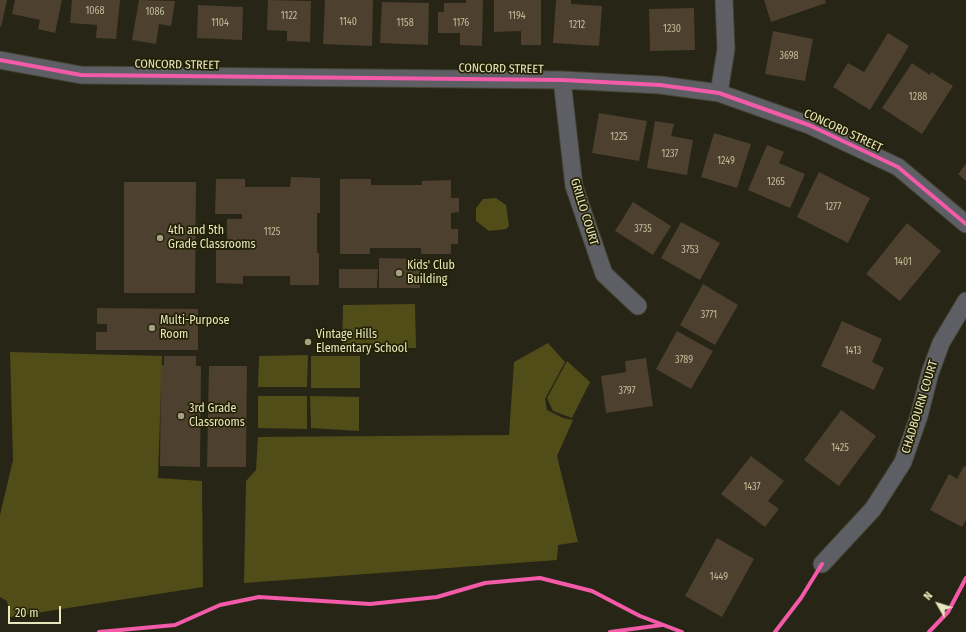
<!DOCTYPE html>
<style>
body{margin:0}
#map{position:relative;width:966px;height:632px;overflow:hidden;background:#262516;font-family:"Fira Sans Condensed",sans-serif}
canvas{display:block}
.north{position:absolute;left:918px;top:584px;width:40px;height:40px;-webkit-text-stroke:3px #232105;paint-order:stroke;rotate:309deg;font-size:11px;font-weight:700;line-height:16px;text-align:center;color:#e8e6bc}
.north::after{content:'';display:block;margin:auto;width:14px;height:18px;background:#e8e6bc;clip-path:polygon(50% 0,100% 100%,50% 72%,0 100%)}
.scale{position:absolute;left:8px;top:606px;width:53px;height:18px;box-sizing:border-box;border:2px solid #e8e6bc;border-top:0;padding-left:5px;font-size:12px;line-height:14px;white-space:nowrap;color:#e8e6bc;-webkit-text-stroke:3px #232105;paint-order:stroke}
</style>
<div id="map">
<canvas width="966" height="632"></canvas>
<div class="north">N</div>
<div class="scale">20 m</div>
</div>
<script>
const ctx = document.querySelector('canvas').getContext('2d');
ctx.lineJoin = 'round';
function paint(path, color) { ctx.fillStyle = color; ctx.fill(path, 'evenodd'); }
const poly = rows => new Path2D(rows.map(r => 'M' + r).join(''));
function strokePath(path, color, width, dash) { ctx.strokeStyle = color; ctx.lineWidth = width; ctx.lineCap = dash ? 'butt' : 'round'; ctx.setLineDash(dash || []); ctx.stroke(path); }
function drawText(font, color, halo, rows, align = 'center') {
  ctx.font = font + ' "Fira Sans Condensed",sans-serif'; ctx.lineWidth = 3.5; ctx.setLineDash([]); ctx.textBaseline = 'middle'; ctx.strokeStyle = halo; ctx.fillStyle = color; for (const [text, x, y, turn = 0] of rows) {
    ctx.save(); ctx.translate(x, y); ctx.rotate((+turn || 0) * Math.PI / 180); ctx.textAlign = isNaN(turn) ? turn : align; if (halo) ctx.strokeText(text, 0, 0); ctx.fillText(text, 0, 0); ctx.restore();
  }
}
paint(poly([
 [496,198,506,205,509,226,506,229,489,231,476,221,476,208,483,199],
 [415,304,416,348,342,348,343,305],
 [548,343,565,362,545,399,547,410,563,418,573,420,557,456,578,542,558,545,557,560,244,583,246,481,256,470,258,437,509,435,514,362],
 [10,352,162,356,158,478,202,481,203,587,10,617,7,601,0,597,0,515,13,460],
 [308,355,307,387,258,387,259,356],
 [311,356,360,356,360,388,311,388],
 [567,361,590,382,572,418,553,411,547,398],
 [258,396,307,396,307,429,258,428],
 [310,396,359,397,359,431,311,428]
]), '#504d19');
paint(poly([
 [0,0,7,0,1,27,0,27],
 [15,0,62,0,55,33,38,29,40,20,12,14],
 [72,0,120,0,116,39,96,38,97,25,70,23],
 [139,0,175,1,171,26,159,24,156,44,132,40],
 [268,0,311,1,310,42,287,41,287,31,267,30],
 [325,0,373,0,372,46,323,44],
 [466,0,483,0,482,46,460,45,460,33,438,33,438,12,444,12,444,3,466,3],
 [494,0,541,0,541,45,521,45,521,31,494,32],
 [556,0,571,0,571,4,602,6,599,46,553,43],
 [764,0,825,0,826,3,771,22],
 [382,2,429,3,428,45,380,43],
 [198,5,243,7,242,40,197,38],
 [694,8,695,50,650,51,649,9],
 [773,31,813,39,805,81,765,74],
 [888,33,909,46,870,110,833,87,848,63,864,72],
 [912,63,930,75,931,72,953,86,922,134,882,108],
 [599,113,647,121,639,161,592,153],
 [655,121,674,124,671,136,693,140,687,175,647,168],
 [714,133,751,144,737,188,701,177],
 [767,145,784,152,779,163,805,174,790,208,748,190],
 [966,164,966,181,958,174],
 [819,172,870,198,848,243,797,217],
 [291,177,320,178,320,213,317,213,317,253,319,253,319,285,290,285,290,276,243,276,243,284,216,283,216,250,243,250,242,244,227,244,227,219,242,219,242,214,215,214,216,179,245,179,245,187,290,187],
 [340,179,371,179,371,185,422,185,422,181,451,180,451,198,459,198,459,212,451,213,451,229,458,229,458,244,451,244,451,254,421,254,421,248,370,248,370,254,340,254],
 [124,182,196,182,195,293,124,293],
 [633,202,671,226,653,255,615,231],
 [681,222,720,243,700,280,661,258],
 [907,223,941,251,900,301,866,274],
 [379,258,420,259,420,288,379,288],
 [339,269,378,269,377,288,339,288],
 [703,284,738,305,715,345,680,325],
 [97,308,198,309,198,350,96,350,96,332,107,332,107,324,97,324],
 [842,321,882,339,872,362,884,368,874,390,821,366],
 [677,331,713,351,691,389,656,369],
 [164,356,196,356,196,366,201,366,200,467,160,466,161,365,164,365],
 [646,358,653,406,606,413,601,376,626,372,625,361],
 [209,366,247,366,246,467,207,467],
 [841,410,876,436,839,486,804,460],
 [751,456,784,481,768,501,779,509,765,527,721,494],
 [964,466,966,467,966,520,962,527,930,510,949,474,957,479],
 [717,538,754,559,722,617,685,596]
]), '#4d402e');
const minor = poly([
 [0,60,81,75,562,80,660,85,719,93,809,125,898,167,966,224],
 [562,80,574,186,604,274,638,306],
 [719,93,726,49,724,0],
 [822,564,873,509,903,462,919,416,930,373,941,343,966,301]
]);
strokePath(minor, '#434332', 19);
strokePath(minor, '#5e5e65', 17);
strokePath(poly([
 [0,60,81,75,562,80,660,85,719,93,809,125,898,167,966,224],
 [99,632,175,625,220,605,259,597,370,604,437,597,485,583,540,578,592,591,640,616,682,632],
 [610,632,662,625],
 [775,632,801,598,822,564],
 [929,632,948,612,966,578]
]), '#f35aa7', 4);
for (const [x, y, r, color] of [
 [160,238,4,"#a4a282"],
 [399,273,4,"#a4a282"],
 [152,328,4,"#a4a282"],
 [308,342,4,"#a4a282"],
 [181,416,4,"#a4a282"]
]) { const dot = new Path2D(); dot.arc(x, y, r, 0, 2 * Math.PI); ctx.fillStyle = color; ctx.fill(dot); strokePath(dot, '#232105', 1.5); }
drawText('10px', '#c1bc98', null, [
 ["1068",95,11],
 ["1086",155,12],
 ["1122",289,16],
 ["1194",517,16],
 ["1140",348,22],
 ["1104",220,23],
 ["1158",405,23],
 ["1176",461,23],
 ["1212",577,25],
 ["1230",672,29],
 ["3698",789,56],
 ["1288",918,97],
 ["1225",619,137],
 ["1237",670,154],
 ["1249",726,161],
 ["1265",776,182],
 ["1277",833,207],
 ["3735",643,229],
 ["1125",272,232],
 ["3753",690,250],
 ["1401",903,262],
 ["3771",709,315],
 ["1413",853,351],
 ["3789",684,360],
 ["3797",627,391],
 ["1425",840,448],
 ["1437",752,487],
 ["1449",719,577]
]);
drawText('12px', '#e8e6bc', '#232105', [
 ["CONCORD STREET",177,65,1],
 ["CONCORD STREET",501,69,1],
 ["CONCORD STREET",843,131,25],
 ["GRILLO COURT",584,212,73],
 ["CHADBOURN COURT",920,407,-73]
]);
drawText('12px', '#e8e6bc', '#232105', [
 ["4th and 5th",168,231],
 ["Grade Classrooms",168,245],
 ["Kids' Club",407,266],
 ["Building",407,280],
 ["Multi-Purpose",160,321],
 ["Room",160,335],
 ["Vintage Hills",316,335],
 ["Elementary School",316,349],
 ["3rd Grade",189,409],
 ["Classrooms",189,423]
], 'left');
</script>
